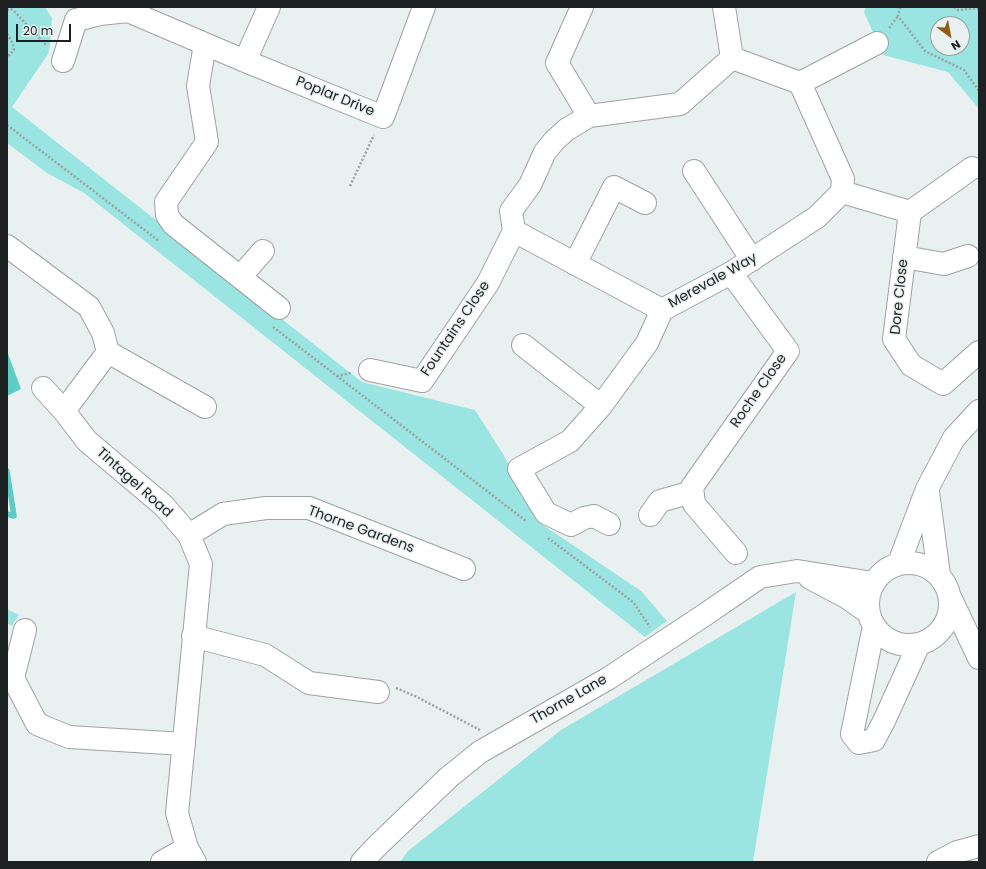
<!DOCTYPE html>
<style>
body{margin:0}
#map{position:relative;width:986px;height:869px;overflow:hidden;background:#e9f1f0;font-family:Poppins,sans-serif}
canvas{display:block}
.frame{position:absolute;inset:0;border:8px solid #1e2121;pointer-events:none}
.north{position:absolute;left:930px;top:16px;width:40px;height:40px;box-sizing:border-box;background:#e9f1f0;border:1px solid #989e9d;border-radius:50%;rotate:148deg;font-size:11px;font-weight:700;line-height:16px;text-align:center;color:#1e2121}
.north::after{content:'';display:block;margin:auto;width:14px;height:18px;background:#925d12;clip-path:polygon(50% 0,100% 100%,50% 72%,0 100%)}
.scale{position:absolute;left:16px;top:24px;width:55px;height:18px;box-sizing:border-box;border:2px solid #1e2121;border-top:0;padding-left:5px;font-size:12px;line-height:14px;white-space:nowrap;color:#1e2121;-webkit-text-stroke:3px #e9f1f0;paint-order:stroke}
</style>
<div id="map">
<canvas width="986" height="869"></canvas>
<div class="frame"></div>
<div class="north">N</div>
<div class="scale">20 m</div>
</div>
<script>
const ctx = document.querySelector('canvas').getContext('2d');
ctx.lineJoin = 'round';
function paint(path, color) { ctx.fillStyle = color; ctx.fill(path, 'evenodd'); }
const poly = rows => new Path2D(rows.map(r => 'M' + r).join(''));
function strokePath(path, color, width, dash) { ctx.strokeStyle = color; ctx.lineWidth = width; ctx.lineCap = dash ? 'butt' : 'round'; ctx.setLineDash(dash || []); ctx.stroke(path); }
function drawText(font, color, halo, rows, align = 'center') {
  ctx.font = font + ' Poppins,sans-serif'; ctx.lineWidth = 3; ctx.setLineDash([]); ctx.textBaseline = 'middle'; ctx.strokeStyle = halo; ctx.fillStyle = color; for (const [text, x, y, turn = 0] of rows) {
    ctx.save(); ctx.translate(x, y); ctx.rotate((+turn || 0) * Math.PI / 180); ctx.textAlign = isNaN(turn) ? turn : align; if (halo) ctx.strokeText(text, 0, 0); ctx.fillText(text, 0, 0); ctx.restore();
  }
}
paint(poly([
 [7,7,45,7,52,18,50,45,48,54,12,107,362,382,475,410,503,454,540,523,641,591,667,621,645,637,84,193,47,173,7,143],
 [866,7,979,7,979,109,948,72,883,55,864,12],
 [938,24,962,24,962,48,938,48],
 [796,592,753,862,400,862,408,851,561,730],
 [7,609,19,615,12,626,7,623]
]), '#9ae5e1');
paint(poly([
 [7,351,21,389,7,396]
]), '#5eccc7');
strokePath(poly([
 [7,471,14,516,7,514]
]), '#5ccac5', 5.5);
const minor = poly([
 [582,7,557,63,589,116],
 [724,7,732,58],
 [205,44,198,86,207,142,166,202,167,215,173,224,279,308],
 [732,58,800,83,843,179,842,192,817,217,731,273,662,310,514,231,511,211,530,185,545,152,554,141,566,130,589,116,680,104,732,58],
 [63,61,76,20,100,14,128,11,245,61,383,117,424,7],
 [245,61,269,7],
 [800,83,877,43],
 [972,168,910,212,894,339,911,365,943,384,979,352],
 [694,171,752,260],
 [842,192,910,212],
 [7,246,89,307,103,333,108,352,64,411],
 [904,257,944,264,968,256],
 [575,264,614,187,645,203],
 [731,273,788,351,692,487,694,504,736,553],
 [240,277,263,251],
 [523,345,601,406],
 [108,352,205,407],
 [370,370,422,381,488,283,514,231],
 [43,388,64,411,87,441,164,506,189,535,201,564,177,813,187,848,195,862],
 [928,492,939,575],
 [650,515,660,501,692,492],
 [609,524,594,516,584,518,571,525,546,513,519,469,570,441,601,406,647,343,662,310],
 [189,535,223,514,266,508,309,508,464,569],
 [899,563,927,489,954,438,979,411],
 '868 604a41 41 0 1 1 82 0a41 41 0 1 1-82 0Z',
 [810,578,846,597,869,613],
 [949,595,979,658],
 [874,626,852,734,859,743,874,740,884,721,919,644],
 [25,630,13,678,37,724,69,737,184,744],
 [193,636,265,655,309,683,378,692],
 [162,862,187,848],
 [362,862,376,847,449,777,480,752,609,678,703,616,760,577,797,571,873,583],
 [938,862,957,852,979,846]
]);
strokePath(minor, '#9ca3a2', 24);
strokePath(poly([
 [900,7,898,16,925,51,964,70,979,91],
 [954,7,958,10,979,8],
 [7,10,11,9,14,11,47,46],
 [889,28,898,16],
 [7,34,13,44,14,50,7,57],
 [7,125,159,241],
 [350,186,374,135],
 [273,327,526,521],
 [337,376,351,373],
 [548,538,633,602,650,627],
 [396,688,417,697,480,730]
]), '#9ba2a1', 2.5, [2, 2]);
strokePath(minor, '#fff', 22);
drawText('14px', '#1e2121', '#e9f1f0', [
 ["Poplar Drive",335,97,22],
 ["Merevale Way",713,281,-29],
 ["Dore Close",900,297,-84],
 ["Fountains Close",456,329,-56],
 ["Roche Close",759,391,-55],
 ["Tintagel Road",134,483,42],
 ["Thorne Gardens",361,530,20],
 ["Thorne Lane",569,700,-30]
]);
</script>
